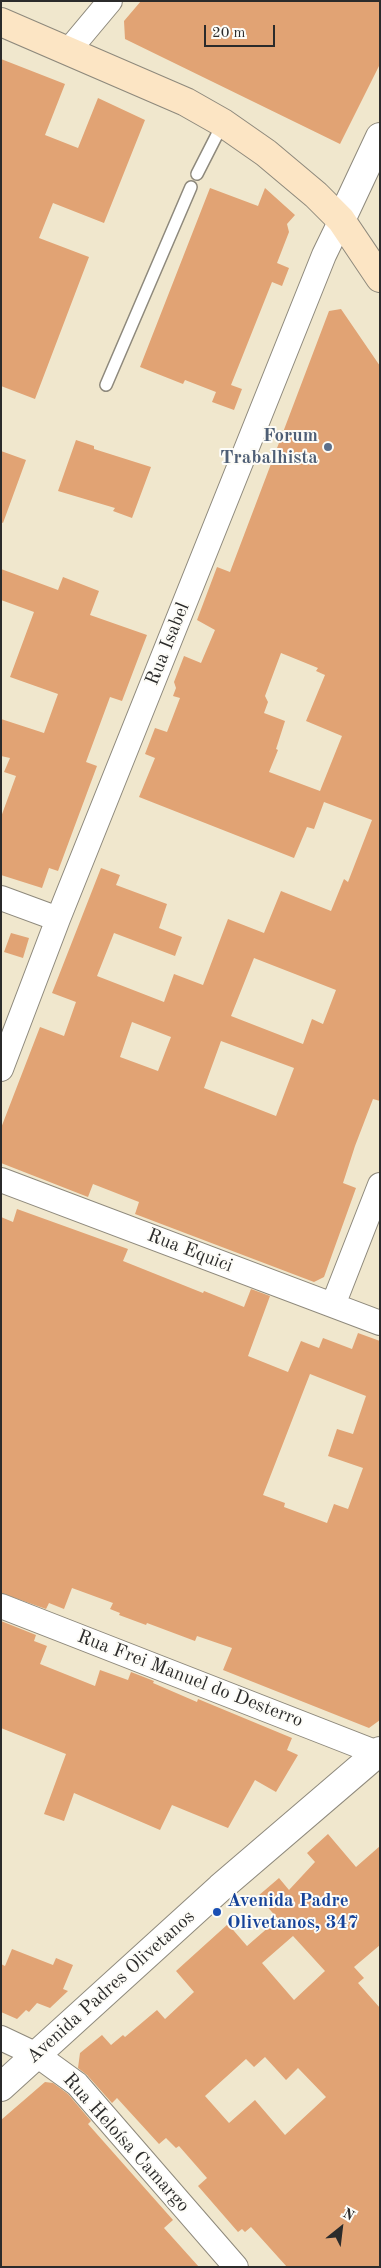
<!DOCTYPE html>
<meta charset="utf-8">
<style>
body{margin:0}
#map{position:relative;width:381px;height:2268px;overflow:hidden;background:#f0e7cd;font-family:"Old Standard TT",serif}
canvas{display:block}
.frame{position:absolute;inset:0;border:2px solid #2b2b2b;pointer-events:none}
.north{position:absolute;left:316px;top:2203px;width:50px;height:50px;-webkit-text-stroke:4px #fdfcf7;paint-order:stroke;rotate:29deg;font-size:14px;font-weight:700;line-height:20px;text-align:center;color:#2b2b2b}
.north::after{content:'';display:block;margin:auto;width:18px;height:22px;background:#2b2b2b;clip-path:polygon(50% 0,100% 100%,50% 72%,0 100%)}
.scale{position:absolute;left:204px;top:25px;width:71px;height:22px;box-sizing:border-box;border:2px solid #2b2b2b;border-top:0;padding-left:6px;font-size:15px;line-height:18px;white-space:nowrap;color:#2b2b2b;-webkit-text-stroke:4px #fdfcf7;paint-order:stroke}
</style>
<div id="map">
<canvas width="381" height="2268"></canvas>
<div class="frame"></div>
<div class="north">N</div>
<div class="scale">20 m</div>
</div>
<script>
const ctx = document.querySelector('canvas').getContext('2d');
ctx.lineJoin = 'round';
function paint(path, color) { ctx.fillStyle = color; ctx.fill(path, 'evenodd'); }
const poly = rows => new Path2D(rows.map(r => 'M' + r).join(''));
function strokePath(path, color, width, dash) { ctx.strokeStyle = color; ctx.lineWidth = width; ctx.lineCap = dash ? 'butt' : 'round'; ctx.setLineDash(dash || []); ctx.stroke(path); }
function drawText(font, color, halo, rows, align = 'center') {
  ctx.font = font + ' "Old Standard TT",serif'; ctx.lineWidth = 4; ctx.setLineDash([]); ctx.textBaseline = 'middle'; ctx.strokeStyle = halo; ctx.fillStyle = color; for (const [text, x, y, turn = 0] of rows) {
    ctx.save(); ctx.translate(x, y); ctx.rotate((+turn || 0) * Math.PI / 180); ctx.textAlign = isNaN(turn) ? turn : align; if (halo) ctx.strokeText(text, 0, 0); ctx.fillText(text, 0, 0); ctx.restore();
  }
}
paint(poly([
 [141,1,380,1,380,64,340,144,125,39,124,21],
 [1,59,65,84,45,135,78,148,98,98,145,120,104,223,53,203,39,238,89,257,35,399,1,386],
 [210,188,258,206,265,188,295,215,287,224,289,232,277,263,289,268,282,286,272,282,231,385,242,389,234,410,212,402,216,392,185,380,183,384,140,367],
 [341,309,380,366,380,1101,373,1099,355,1146,343,1183,356,1188,324,1277,314,1282,135,1214,139,1202,93,1184,88,1197,1,1163,1,1128,40,1027,64,1036,76,1002,52,993,101,868,120,875,116,885,167,904,159,928,182,937,175,956,114,933,97,976,164,1002,174,974,203,985,228,919,264,933,281,891,331,911,344,879,348,882,372,820,324,802,314,829,307,827,294,858,139,797,155,758,145,754,155,728,167,732,180,698,173,696,176,688,174,682,184,656,201,663,215,630,197,620,217,567,230,572,329,311],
 [281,653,318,668,316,671,325,675,306,721,342,736,320,791,269,772,278,750,276,749,285,721,264,713,268,702,265,696],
 [254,958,336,990,323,1024,312,1019,303,1044,231,1016],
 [132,1022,171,1037,158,1071,120,1057],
 [221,1041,294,1068,276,1116,204,1088],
 [76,440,94,446,94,449,151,467,132,518,113,511,115,508,58,491],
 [1,451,26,460,3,523,1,522],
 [1,569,58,590,63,577,99,591,90,615,147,635,122,701,110,697,86,762,97,766,58,871,49,868,42,888,1,875,1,817,16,776,4,772,10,758,1,756,1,719,44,733,58,694,10,677,34,612,1,600],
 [11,933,29,938,23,958,4,952],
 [17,1209,128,1249,123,1261,203,1293,204,1291,244,1307,251,1289,270,1296,248,1356,288,1372,301,1341,319,1348,323,1338,352,1349,358,1333,380,1341,380,1720,369,1728,223,1670,232,1648,197,1636,195,1641,147,1623,146,1625,119,1615,120,1613,110,1609,113,1603,72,1588,64,1609,49,1603,46,1609,1,1593,1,1217,13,1222],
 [310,1374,366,1396,353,1434,337,1429,328,1456,363,1468,348,1509,334,1504,327,1523,284,1507,285,1503,263,1495],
 [1,1621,36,1635,34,1641,47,1646,40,1664,95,1686,100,1670,128,1680,131,1672,154,1681,153,1683,197,1702,198,1699,292,1738,287,1750,298,1755,276,1792,255,1780,228,1828,172,1805,160,1830,74,1793,64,1821,44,1814,66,1754,1,1728],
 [328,1834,356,1867,380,1846,380,1945,354,1967,364,1978,358,1983,380,2008,380,2267,287,2267,251,2227,245,2232,242,2229,238,2232,198,2186,207,2178,179,2146,176,2148,166,2138,159,2144,117,2098,112,2103,87,2075,78,2068,80,2053,102,2035,111,2045,123,2035,125,2037,157,2010,165,2019,194,1992,176,1971,228,1924,247,1946,278,1919,258,1896,279,1878,289,1890,315,1862,307,1853],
 [293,1936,325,1971,294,2000,262,1963],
 [265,2057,286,2080,298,2068,326,2097,285,2135,255,2100,229,2123,205,2096,246,2059,254,2067],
 [12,1949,53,1965,56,1958,73,1965,63,1989,68,1991,50,2008,37,2003,29,2012,26,2010,17,2019,1,2012,1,1964,5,1966],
 [45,2082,53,2083,68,2094,91,2121,88,2124,173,2220,164,2228,199,2267,1,2267,1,2120]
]), '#e1a374');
const service = poly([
 [197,174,223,123],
 [106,385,191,187]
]);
const minor = poly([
 [69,50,110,1],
 [1,898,58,919],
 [1,1069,58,919,324,255,341,220],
 [1,1180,380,1323],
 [333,1305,380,1185],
 [1,1606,380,1754],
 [1,2038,37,2055,77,2084,236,2267]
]);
const tertiary = poly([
 [341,220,380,137],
 [1,2087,220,1888,380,1751]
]);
const secondary = poly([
 [1,22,186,102,223,123,266,153,316,195,341,220,380,278]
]);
strokePath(service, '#8e897c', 14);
strokePath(minor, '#8e897c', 26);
strokePath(tertiary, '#8e897c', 30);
strokePath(secondary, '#8e897c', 30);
strokePath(service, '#fff', 11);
strokePath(minor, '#fff', 24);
strokePath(tertiary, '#fff', 28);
strokePath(secondary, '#fce5c4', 28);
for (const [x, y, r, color] of [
 [328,447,5,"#5c6f8a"],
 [217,1912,5,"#1a4fb4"]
]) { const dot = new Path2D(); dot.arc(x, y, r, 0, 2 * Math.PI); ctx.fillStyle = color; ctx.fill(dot); strokePath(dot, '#fdfcf7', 2); }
drawText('bold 19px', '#4e5e75', '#fdfcf7', [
 ["Forum",318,436],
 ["Trabalhista",318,458]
], 'right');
drawText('19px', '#2b2b2b', '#fdfcf7', [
 ["Rua Isabel",168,644,-68],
 ["Rua Equici",190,1251,21],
 ["Rua Frei Manuel do Desterro",190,1679,21],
 ["Avenida Padres Olivetanos",111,1987,-42],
 ["Rua Heloísa Camargo",126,2143,48]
]);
drawText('bold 19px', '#164399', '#fdfcf7', [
 ["Avenida Padre",227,1901],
 ["Olivetanos, 347",227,1923]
], 'left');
</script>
